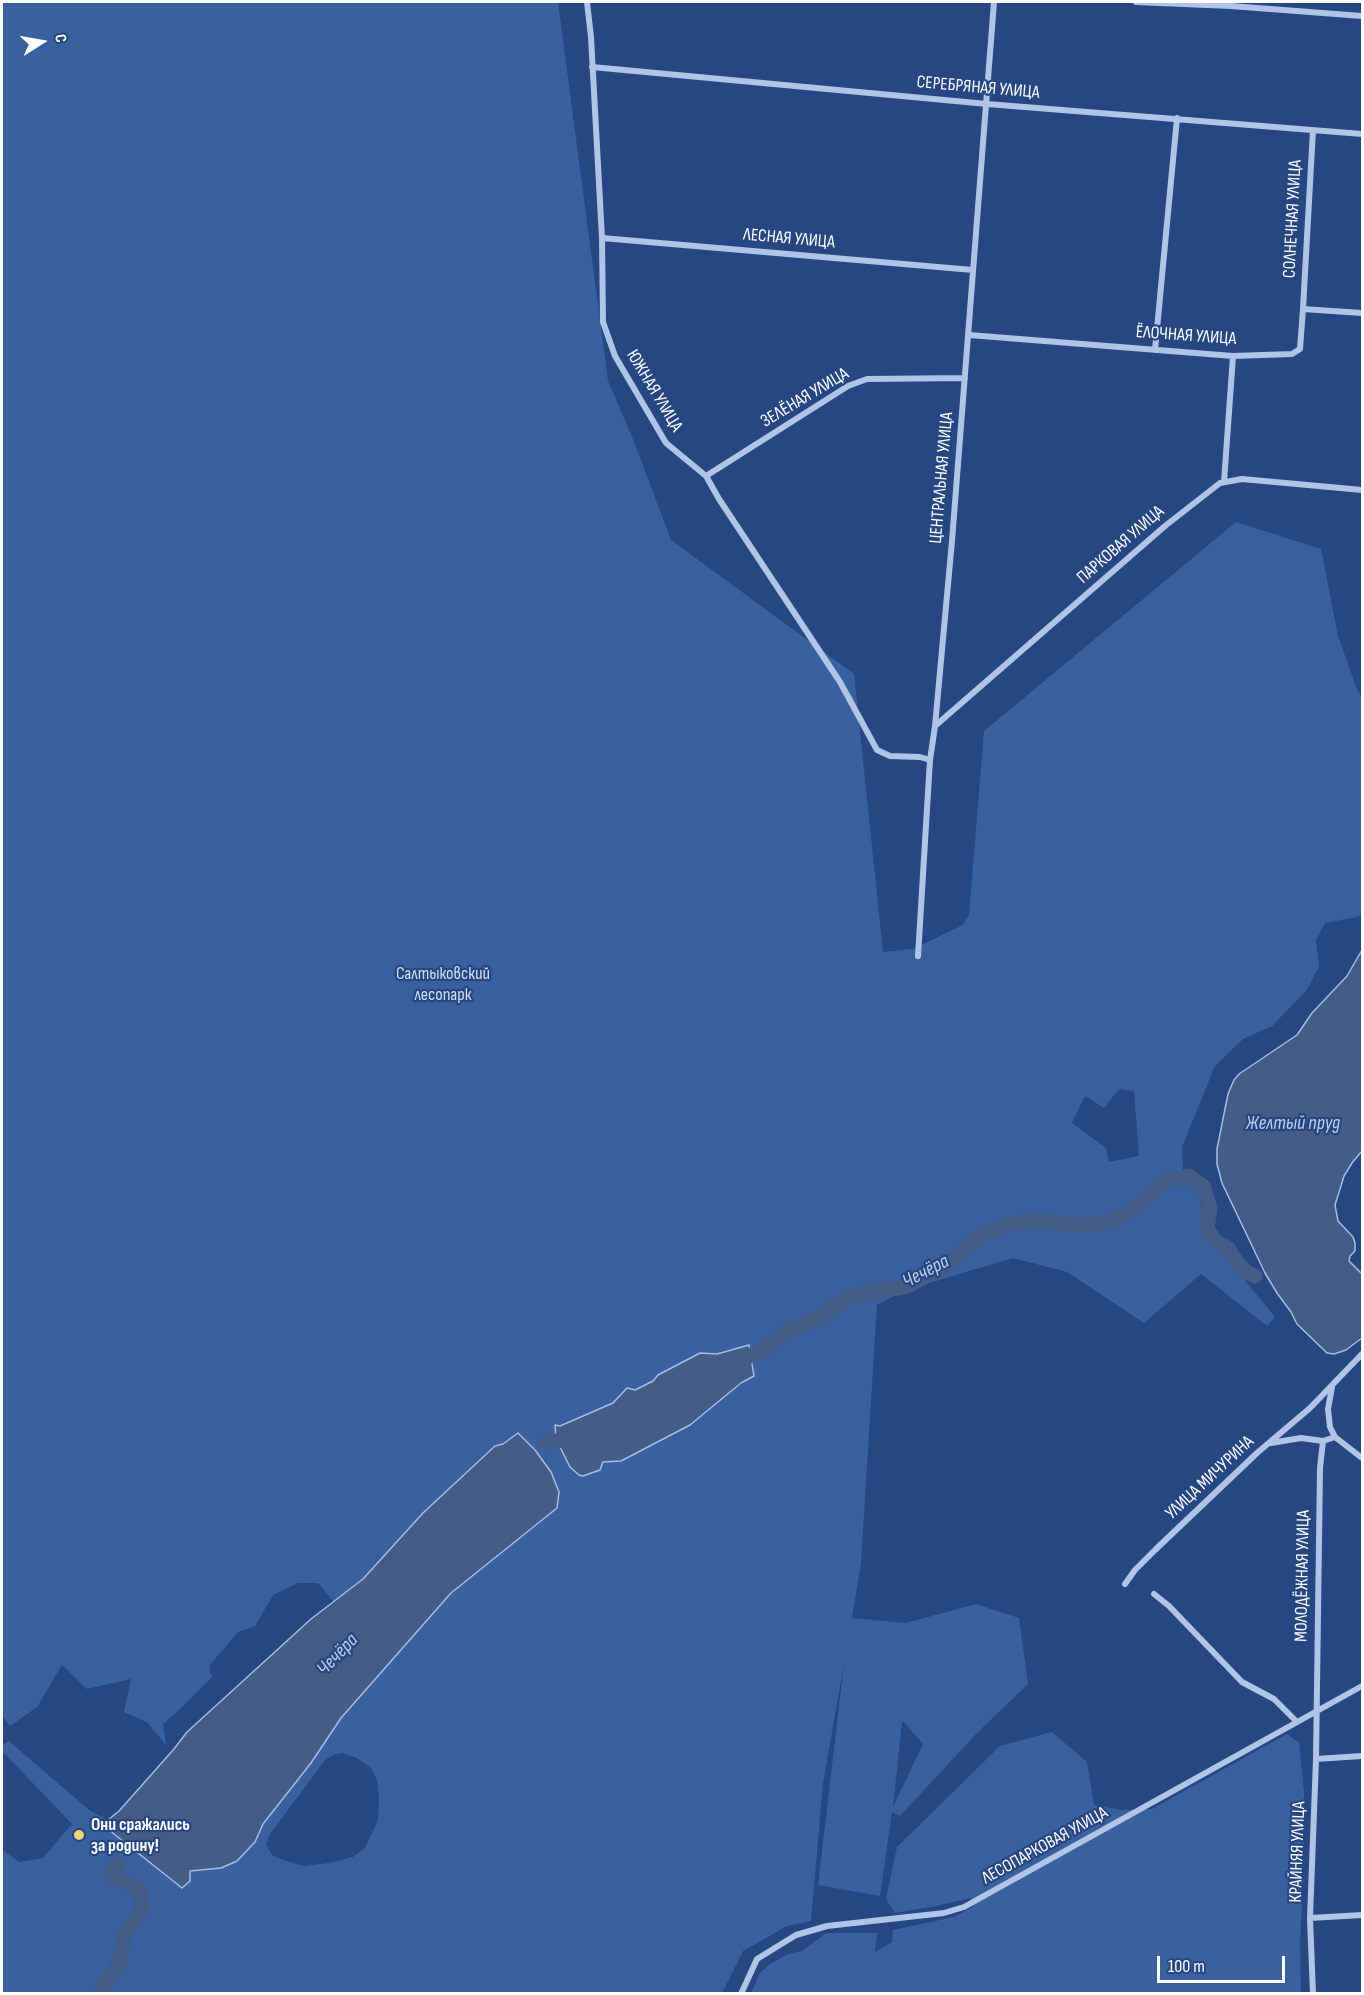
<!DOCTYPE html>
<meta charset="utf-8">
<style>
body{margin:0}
#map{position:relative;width:1364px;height:1995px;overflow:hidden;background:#264782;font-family:"Sofia Sans Condensed",sans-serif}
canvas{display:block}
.frame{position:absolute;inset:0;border:3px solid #fff;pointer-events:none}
.north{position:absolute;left:12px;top:12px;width:60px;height:60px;-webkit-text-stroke:4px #264782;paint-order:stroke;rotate:79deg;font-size:16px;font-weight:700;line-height:24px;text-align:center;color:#fff}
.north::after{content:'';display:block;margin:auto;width:21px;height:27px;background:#fff;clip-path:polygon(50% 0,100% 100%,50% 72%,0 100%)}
.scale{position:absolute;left:1157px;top:1956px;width:128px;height:27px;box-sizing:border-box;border:3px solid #fff;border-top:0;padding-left:8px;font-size:18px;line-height:21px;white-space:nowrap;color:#fff;-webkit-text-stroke:4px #264782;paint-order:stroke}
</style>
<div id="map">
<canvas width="1364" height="1995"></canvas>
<div class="frame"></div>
<div class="north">С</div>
<div class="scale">100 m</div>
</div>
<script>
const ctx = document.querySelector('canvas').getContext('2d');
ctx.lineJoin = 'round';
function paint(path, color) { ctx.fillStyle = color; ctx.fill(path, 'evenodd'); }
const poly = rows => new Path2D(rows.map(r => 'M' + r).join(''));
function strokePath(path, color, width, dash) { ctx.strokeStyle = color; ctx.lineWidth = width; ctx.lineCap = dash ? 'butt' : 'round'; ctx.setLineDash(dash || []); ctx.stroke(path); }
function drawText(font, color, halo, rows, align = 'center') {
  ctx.font = font + ' "Sofia Sans Condensed",sans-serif'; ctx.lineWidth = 4.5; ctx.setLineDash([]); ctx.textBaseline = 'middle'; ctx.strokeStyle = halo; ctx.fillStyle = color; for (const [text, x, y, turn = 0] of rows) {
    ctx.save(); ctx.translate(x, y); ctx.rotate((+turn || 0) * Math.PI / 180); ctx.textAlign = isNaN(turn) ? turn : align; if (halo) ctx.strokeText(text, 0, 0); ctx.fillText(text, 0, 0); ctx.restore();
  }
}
paint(poly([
 [2,2,558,2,608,381,633,439,671,540,854,674,883,952,913,949,963,925,969,915,984,731,1236,522,1321,549,1338,636,1356,687,1362,698,1362,914,1357,917,1325,923,1316,940,1319,967,1306,991,1272,1026,1243,1039,1215,1066,1182,1147,1183,1174,1199,1194,1206,1233,1275,1317,1267,1326,1201,1274,1144,1323,1067,1272,1013,1258,906,1290,877,1305,861,1563,852,1618,906,1623,976,1604,1019,1618,1028,1684,977,1733,900,1816,892,1812,880,1896,818,1885,844,1664,823,1783,811,1921,787,1926,743,1951,722,1993,2,1993,2,1849,19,1862,43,1858,72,1824,2,1751,2,1745,9,1741,89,1810,108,1820,109,1830,171,1880,190,1871,221,1868,255,1842,263,1824,311,1763,341,1718,451,1593,557,1508,559,1492,551,1472,535,1450,519,1433,503,1444,495,1446,423,1513,363,1579,334,1602,318,1583,298,1583,273,1595,255,1626,238,1632,209,1666,212,1677,180,1709,163,1724,166,1745,147,1722,124,1712,131,1679,87,1689,62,1665,37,1707,10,1726,2,1716],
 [1119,1089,1134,1091,1139,1156,1109,1162,1106,1148,1072,1123,1085,1096,1104,1108],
 [749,1345,754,1376,621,1461,603,1462,556,1425,560,1426,613,1403,627,1388,635,1390,653,1381,658,1375,700,1353,717,1354],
 [903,1721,923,1744,893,1807,902,1722],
 [342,1753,357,1758,371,1768,377,1780,379,1799,378,1820,365,1848,353,1857,330,1863,304,1866,286,1861,273,1856,266,1845,270,1834,325,1760,333,1755],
 [1052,1732,1087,1762,1094,1805,1122,1810,1152,1809,1287,1734,1299,1743,1304,1791,1304,1867,1300,1944,1301,1993,751,1994,760,1973,770,1964,788,1954,802,1951,826,1933,877,1933,875,1952,892,1942,893,1930,954,1917,973,1907,971,1898,936,1906,895,1913,886,1899,897,1847,1000,1746]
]), '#3b609f');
const water = poly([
 [1362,950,1362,1151,1352,1163,1344,1176,1335,1205,1338,1221,1353,1237,1355,1243,1355,1251,1350,1256,1349,1261,1362,1274,1362,1338,1346,1350,1334,1354,1327,1353,1297,1324,1291,1312,1277,1293,1265,1273,1222,1183,1217,1164,1217,1149,1228,1094,1234,1080,1239,1074,1297,1035,1312,1013,1347,976,1362,950],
 [749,1345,754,1376,741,1383,690,1425,621,1461,603,1462,600,1470,583,1476,579,1475,570,1467,556,1439,555,1425,560,1426,613,1403,627,1388,635,1390,653,1381,658,1375,700,1353,717,1354,749,1345],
 [518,1433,535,1450,551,1472,559,1492,557,1508,451,1593,341,1718,311,1763,263,1824,255,1842,237,1861,221,1868,190,1871,190,1881,182,1888,109,1830,108,1820,119,1811,174,1749,187,1732,311,1619,363,1579,423,1513,495,1446,503,1444,518,1433]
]);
paint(water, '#445c86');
strokePath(water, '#a3bde7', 1.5);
strokePath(poly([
 [732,1363,764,1350,783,1333,822,1317,845,1299,868,1292,905,1287,942,1268,979,1236,1014,1222,1044,1221,1072,1225,1092,1225,1114,1220,1130,1212,1165,1181,1189,1176,1203,1186,1210,1208,1207,1229,1216,1242,1228,1248,1236,1261,1246,1272,1255,1276],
 [545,1442,568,1440,575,1437],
 [99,1994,120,1960,124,1936,142,1908,138,1888,113,1878,114,1868,117,1865]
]), '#445c86', 15);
strokePath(poly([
 [587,2,591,37,602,238,603,322,615,356,666,443,706,476,719,499,840,682,877,750,890,756,920,757,930,760],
 [1136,2,1231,6,1362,16],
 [592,67,987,104,1362,134],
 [602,238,973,270],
 [1303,309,1313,130],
 [969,335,1233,356,1292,354,1300,349,1303,309,1362,313],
 [1155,350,1177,118],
 [706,476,848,386,867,379,965,378],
 [1224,482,1233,356],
 [935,726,1165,526,1220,483,1242,479,1362,490],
 [918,956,930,760,935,726,952,541,994,2],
 [1332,1387,1328,1409,1330,1427,1335,1437,1362,1458],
 [1271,1443,1301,1438,1323,1441,1335,1437],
 [1125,1584,1135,1570,1155,1550,1257,1453,1310,1408,1362,1354],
 [1154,1594,1169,1606,1242,1682,1274,1699,1297,1722],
 [1316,1759,1362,1756],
 [1310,1918,1362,1915],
 [741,1994,757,1959,796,1935,827,1926,944,1913,964,1907,1362,1686],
 [1313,1994,1310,1918,1316,1759,1320,1468,1323,1441]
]), '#afc4e7', 6);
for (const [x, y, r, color] of [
 [79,1835,6,"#efd574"]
]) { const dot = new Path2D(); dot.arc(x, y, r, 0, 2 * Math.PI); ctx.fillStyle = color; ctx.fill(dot); strokePath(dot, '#264782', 2); }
drawText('18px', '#fff', '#264782', [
 ["СЕРЕБРЯНАЯ УЛИЦА",978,88,5],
 ["СОЛНЕЧНАЯ УЛИЦА",1293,219,-87],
 ["ЛЕСНАЯ УЛИЦА",789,239,5],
 ["ЁЛОЧНАЯ УЛИЦА",1186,336,4],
 ["ЮЖНАЯ УЛИЦА",654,391,59],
 ["ЗЕЛЁНАЯ УЛИЦА",805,398,-31],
 ["ЦЕНТРАЛЬНАЯ УЛИЦА",942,478,-85],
 ["ПАРКОВАЯ УЛИЦА",1121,545,-41],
 ["УЛИЦА МИЧУРИНА",1210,1478,-43],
 ["МОЛОДЁЖНАЯ УЛИЦА",1303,1576,-89],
 ["ЛЕСОПАРКОВАЯ УЛИЦА",1045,1846,-29],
 ["КРАЙНЯЯ УЛИЦА",1298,1852,-88]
]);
drawText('18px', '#d2dff5', '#264782', [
 ["Салтыковский",443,974],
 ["лесопарк",443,995]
]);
drawText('bold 18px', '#fff', '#264782', [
 ["Они сражались",91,1825],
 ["за родину!",91,1846]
], 'left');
drawText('italic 20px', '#baceee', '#264782', [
 ["Желтый пруд",1293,1124],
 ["Чечёра",926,1272,-28],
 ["Чечёра",338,1655,-46]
]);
</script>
